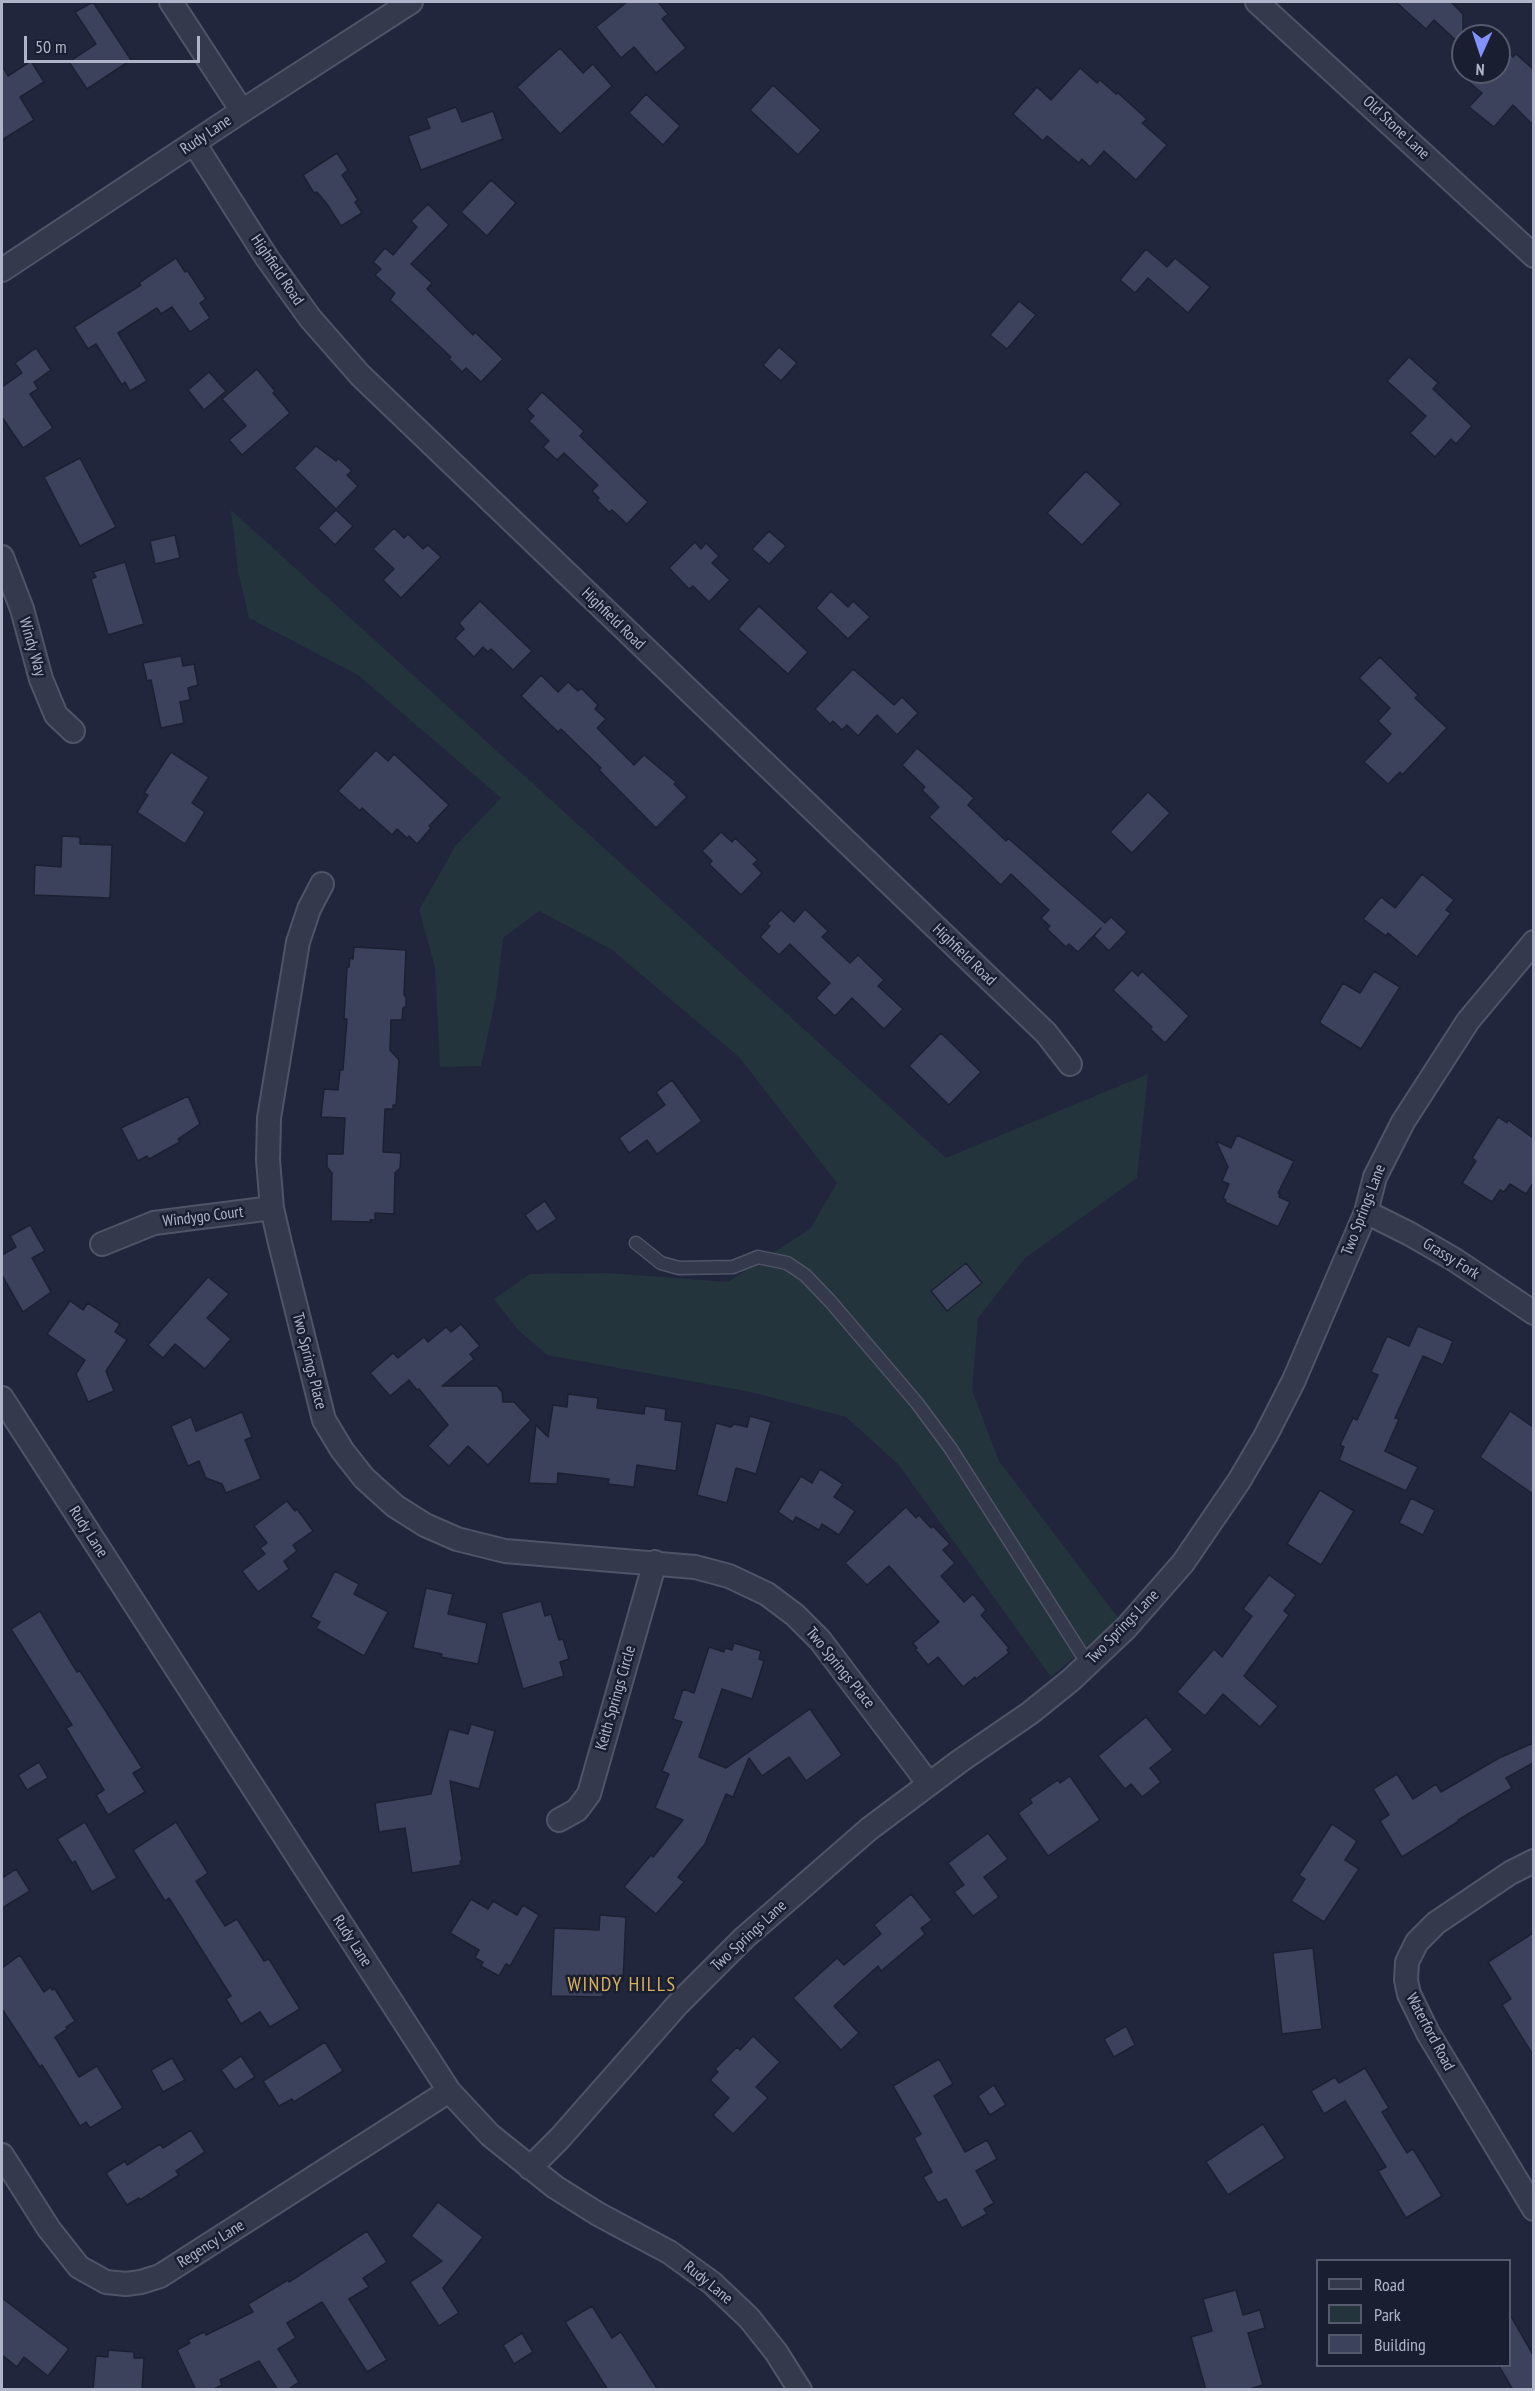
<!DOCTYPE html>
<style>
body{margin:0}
#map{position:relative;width:1535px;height:2391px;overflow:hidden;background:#21263c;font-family:"PT Sans Narrow",sans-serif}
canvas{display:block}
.frame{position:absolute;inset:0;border:3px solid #b0b4c8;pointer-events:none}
.legend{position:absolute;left:1316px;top:2259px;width:195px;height:108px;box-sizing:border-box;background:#1a1e31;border:2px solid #565a6d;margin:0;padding:8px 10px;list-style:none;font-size:18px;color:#b0b4c8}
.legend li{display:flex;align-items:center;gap:12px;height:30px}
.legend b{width:30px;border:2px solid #565a6d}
.north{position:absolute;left:1451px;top:24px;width:60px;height:60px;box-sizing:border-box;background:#1a1e31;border:2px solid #565a6d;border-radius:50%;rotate:183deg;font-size:16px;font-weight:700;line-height:24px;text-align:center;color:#b0b4c8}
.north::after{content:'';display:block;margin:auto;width:21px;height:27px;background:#8192fd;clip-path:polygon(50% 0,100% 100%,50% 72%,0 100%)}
.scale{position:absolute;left:24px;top:36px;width:176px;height:27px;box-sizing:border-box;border:3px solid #b0b4c8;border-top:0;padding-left:8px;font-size:18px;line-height:21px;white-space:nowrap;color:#b0b4c8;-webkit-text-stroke:4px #1a1e31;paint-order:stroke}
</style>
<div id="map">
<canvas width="1535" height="2391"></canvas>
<div class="frame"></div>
<ul class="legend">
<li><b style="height:8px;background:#35394c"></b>Road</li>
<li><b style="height:16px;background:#23343d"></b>Park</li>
<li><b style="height:16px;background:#3d425c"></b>Building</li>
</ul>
<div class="north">N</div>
<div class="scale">50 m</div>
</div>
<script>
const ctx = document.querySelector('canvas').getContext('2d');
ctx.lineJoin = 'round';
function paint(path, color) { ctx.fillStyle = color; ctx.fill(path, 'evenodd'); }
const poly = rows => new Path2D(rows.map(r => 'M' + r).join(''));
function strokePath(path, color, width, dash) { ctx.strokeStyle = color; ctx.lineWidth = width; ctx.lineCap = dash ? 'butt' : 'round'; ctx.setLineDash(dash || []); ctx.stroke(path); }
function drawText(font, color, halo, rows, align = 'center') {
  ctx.font = font + ' "PT Sans Narrow",sans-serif'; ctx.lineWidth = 5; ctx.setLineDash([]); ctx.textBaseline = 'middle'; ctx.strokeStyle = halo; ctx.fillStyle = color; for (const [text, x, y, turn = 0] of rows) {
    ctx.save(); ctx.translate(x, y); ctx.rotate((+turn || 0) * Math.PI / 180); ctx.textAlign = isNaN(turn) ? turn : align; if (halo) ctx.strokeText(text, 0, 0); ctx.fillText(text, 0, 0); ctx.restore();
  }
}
paint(poly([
 [231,510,946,1158,1148,1074,1137,1178,1025,1258,978,1318,972,1390,999,1461,1119,1619,1051,1677,899,1465,846,1417,751,1392,547,1355,518,1330,494,1299,530,1274,609,1273,728,1282,810,1229,837,1183,739,1057,611,949,539,911,503,938,496,997,481,1066,440,1067,435,967,419,910,456,845,501,798,358,675,249,618,238,571]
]), '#23343d');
const building = poly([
 [93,2,131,60,87,89,69,62,96,44,75,12,93,2],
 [627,2,658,2,668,14,662,19,686,48,656,73,634,47,621,58,596,27,627,2],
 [1396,2,1451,2,1463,14,1463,47,1434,20,1426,29,1396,2],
 [1499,45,1513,57,1516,54,1533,69,1533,125,1513,105,1494,127,1469,107,1482,93,1457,72,1499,72,1499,45],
 [560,48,583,73,593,64,612,86,560,134,517,87,560,48],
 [31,61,44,82,20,97,34,120,2,140,2,65,8,76,31,61],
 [1080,68,1097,83,1100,80,1116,94,1118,93,1147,119,1142,123,1167,145,1136,180,1104,151,1090,167,1082,159,1079,163,1047,136,1043,141,1013,114,1037,87,1051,100,1080,68],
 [773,85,821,130,798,155,750,110,773,85],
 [646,94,680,126,663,145,629,113,646,94],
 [456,107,462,122,493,111,503,139,421,170,408,136,430,128,426,118,456,107],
 [337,153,348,170,342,175,358,200,355,202,362,213,341,226,327,204,317,192,314,193,303,175,337,153],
 [491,180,516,203,487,236,461,212,491,180],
 [428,204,449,225,411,264,432,283,427,289,473,335,475,332,503,359,481,382,466,368,462,372,449,359,451,357,390,300,395,293,375,275,381,269,373,262,385,248,393,255,417,227,411,221,428,204],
 [1146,249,1167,267,1175,258,1210,287,1188,313,1148,278,1135,293,1120,280,1146,249],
 [176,258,185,272,187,270,206,299,200,303,210,318,190,332,172,307,161,314,157,308,118,333,147,381,130,391,125,382,122,385,96,344,88,349,74,327,141,285,139,283,176,258],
 [1019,301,1036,315,1007,349,990,335,1019,301],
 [779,347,797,363,781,381,763,365,779,347],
 [36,348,51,370,34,382,38,389,30,394,53,428,23,448,2,417,2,387,22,373,15,363,36,348],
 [1409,357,1438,383,1433,389,1472,426,1456,444,1451,439,1435,457,1410,433,1426,416,1387,381,1409,357],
 [257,369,275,391,273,393,290,413,242,455,229,440,246,426,222,399,257,369],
 [209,372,226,391,204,410,188,390,209,372],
 [542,392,584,431,580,436,648,502,627,524,612,510,609,512,597,500,599,498,592,491,598,485,564,453,557,460,543,447,549,441,529,421,534,416,527,409,542,392],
 [316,446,336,461,338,458,352,471,347,475,358,486,336,509,294,468,316,446],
 [80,458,116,527,80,546,44,477,80,458],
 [1086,471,1121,504,1082,545,1047,513,1086,471],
 [336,510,353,526,335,545,318,528,336,510],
 [394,528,404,538,408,534,423,549,428,545,441,557,401,598,383,580,394,569,373,549,394,528],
 [769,531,786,546,769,564,752,549,769,531],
 [175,535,180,558,155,564,150,541,175,535],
 [695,542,701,549,706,543,719,556,712,563,730,580,709,602,693,586,689,589,669,568,695,542],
 [125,562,144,624,108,635,91,579,96,577,93,572,125,562],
 [831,591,848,607,853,601,870,617,848,639,816,608,831,591],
 [480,601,532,651,513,670,491,649,488,652,483,647,474,657,455,638,464,629,459,623,480,601],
 [759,606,808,652,788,674,738,629,759,606],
 [181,656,183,666,194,664,198,685,188,688,190,700,180,702,184,723,161,728,151,680,147,681,143,663,181,656],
 [1380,657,1418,695,1415,698,1447,728,1402,775,1400,772,1388,784,1364,762,1391,734,1378,721,1390,708,1359,678,1380,657],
 [853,669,894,705,902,697,918,713,897,735,877,715,858,736,847,725,842,730,833,721,830,724,815,709,853,669],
 [541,675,558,692,568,682,578,691,581,688,598,705,595,709,606,719,597,728,634,765,644,755,676,782,674,784,687,797,656,828,599,770,601,768,561,729,558,732,521,696,541,675],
 [917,748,974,798,968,805,1006,841,1008,838,1105,923,1111,917,1127,932,1109,951,1094,936,1101,928,1078,952,1069,944,1066,947,1047,929,1050,926,1041,918,1049,910,1011,874,1001,885,929,817,939,807,922,790,925,787,902,765,917,748],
 [376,750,388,761,394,754,449,805,429,826,431,828,417,844,409,836,407,838,397,829,392,835,362,808,360,811,338,791,376,750],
 [171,752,209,777,192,803,205,812,185,844,137,812,148,795,144,793,171,752],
 [1148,792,1170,813,1132,853,1110,832,1148,792],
 [721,832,732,842,735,838,758,860,753,864,762,873,741,895,709,864,712,861,702,851,721,832],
 [62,836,80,837,80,844,112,845,110,898,34,895,35,865,61,867,62,836],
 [1422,874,1454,900,1446,910,1451,913,1417,957,1388,933,1386,936,1363,919,1381,897,1395,908,1422,874],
 [805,909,828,931,822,937,850,963,858,955,884,980,878,986,903,1009,884,1029,852,998,835,1016,816,998,830,983,790,944,779,955,760,937,770,926,767,924,781,910,794,922,805,909],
 [354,947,406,950,404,995,406,997,406,1006,403,1008,402,1020,391,1020,390,1050,399,1060,396,1105,393,1105,393,1109,385,1109,383,1152,401,1153,400,1168,395,1173,394,1214,375,1213,375,1220,370,1220,371,1222,331,1221,332,1173,327,1167,327,1154,343,1154,345,1118,321,1117,324,1089,338,1090,340,1070,343,1070,347,1019,344,1019,347,967,349,967,350,958,353,959,354,947],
 [1132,970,1138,976,1142,971,1189,1016,1165,1043,1150,1029,1152,1027,1113,990,1132,970],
 [1374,971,1400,987,1361,1049,1321,1024,1320,1021,1343,983,1360,993,1374,971],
 [941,1033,981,1072,949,1105,909,1066,941,1033],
 [672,1080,702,1121,657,1154,647,1140,629,1153,619,1138,665,1105,656,1092,672,1080],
 [188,1096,200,1124,178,1139,180,1142,149,1159,147,1156,138,1161,121,1128,188,1096],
 [1498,1117,1507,1123,1508,1120,1533,1138,1533,1183,1526,1194,1510,1184,1504,1192,1500,1190,1492,1202,1462,1183,1476,1161,1472,1158,1498,1117],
 [1237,1135,1294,1161,1278,1193,1280,1194,1279,1197,1290,1202,1278,1227,1225,1202,1226,1200,1223,1198,1229,1184,1222,1181,1228,1167,1216,1141,1231,1148,1237,1135],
 [545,1201,557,1219,537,1232,525,1215,545,1201],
 [30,1225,45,1251,32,1258,51,1292,23,1312,2,1275,2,1255,16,1247,10,1236,30,1225],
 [966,1263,982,1283,947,1311,931,1291,966,1263],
 [208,1277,229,1294,207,1318,231,1339,205,1369,175,1344,163,1358,148,1345,208,1277],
 [70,1301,83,1310,88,1303,120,1324,115,1332,127,1340,106,1371,114,1391,88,1402,76,1374,85,1360,47,1334,70,1301],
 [461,1324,480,1346,470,1354,474,1359,442,1386,497,1386,502,1392,503,1402,514,1402,531,1420,488,1465,468,1446,449,1466,428,1446,448,1425,419,1389,417,1390,409,1380,390,1396,370,1373,393,1353,398,1358,424,1337,428,1342,446,1327,451,1332,461,1324],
 [1418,1326,1453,1341,1443,1365,1423,1356,1395,1418,1399,1419,1385,1451,1418,1467,1406,1491,1339,1460,1344,1447,1340,1445,1353,1418,1357,1420,1378,1375,1371,1372,1387,1336,1409,1346,1418,1326],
 [568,1394,598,1398,597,1408,644,1414,645,1406,666,1409,665,1420,682,1422,676,1471,637,1465,634,1487,608,1484,609,1479,558,1473,557,1484,529,1483,536,1425,548,1437,553,1405,567,1407,568,1394],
 [1510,1411,1533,1427,1533,1494,1480,1457,1510,1411],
 [242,1412,252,1437,245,1440,261,1479,226,1493,222,1484,206,1478,199,1461,188,1466,171,1426,191,1417,196,1431,242,1412],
 [750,1416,771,1422,756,1474,736,1468,727,1503,697,1495,716,1423,731,1427,734,1424,747,1427,750,1416],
 [820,1469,843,1484,834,1497,855,1511,839,1535,822,1524,819,1530,796,1517,793,1522,778,1512,801,1476,812,1483,820,1469],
 [1320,1490,1354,1511,1321,1565,1287,1544,1320,1490],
 [1411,1498,1435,1510,1423,1535,1399,1523,1411,1498],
 [287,1501,295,1511,297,1509,313,1531,293,1545,297,1551,284,1561,289,1569,258,1592,242,1571,265,1554,260,1548,267,1543,254,1526,287,1501],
 [906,1507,916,1518,919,1515,931,1528,933,1526,950,1544,943,1550,955,1563,941,1576,964,1602,973,1594,986,1610,981,1615,1009,1648,1007,1650,1009,1653,976,1679,975,1677,963,1687,938,1657,928,1665,915,1649,917,1648,913,1643,939,1622,889,1566,867,1585,845,1563,906,1507],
 [335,1571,359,1584,354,1594,388,1612,364,1656,316,1628,320,1622,311,1617,335,1571],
 [1269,1575,1296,1595,1284,1611,1289,1615,1244,1676,1278,1706,1260,1727,1223,1694,1205,1716,1177,1692,1214,1649,1222,1657,1252,1616,1243,1609,1269,1575],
 [426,1588,453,1594,448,1614,487,1623,478,1664,441,1657,442,1654,413,1648,426,1588],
 [541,1601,545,1616,551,1614,559,1640,563,1639,569,1659,560,1662,564,1676,523,1689,501,1613,541,1601],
 [40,1611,77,1672,80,1671,142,1768,133,1773,145,1792,108,1815,96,1795,104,1790,66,1728,72,1725,11,1629,40,1611],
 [734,1643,761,1651,759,1659,764,1661,752,1699,722,1689,699,1757,726,1768,810,1709,842,1755,806,1781,789,1757,762,1776,749,1758,733,1797,726,1794,705,1844,678,1877,684,1882,656,1914,624,1887,651,1855,653,1857,683,1820,655,1808,669,1774,662,1771,682,1722,673,1719,683,1689,694,1693,709,1647,724,1652,725,1648,732,1650,734,1643],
 [1146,1717,1173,1750,1150,1768,1161,1782,1142,1797,1131,1784,1125,1789,1098,1756,1146,1717],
 [471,1724,495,1731,479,1789,450,1781,462,1861,460,1861,461,1865,412,1873,405,1828,379,1832,375,1803,431,1794,449,1729,468,1734,471,1724],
 [1533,1743,1533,1763,1506,1778,1512,1788,1458,1820,1459,1821,1402,1857,1380,1821,1389,1815,1373,1789,1397,1774,1413,1799,1436,1784,1441,1792,1499,1758,1533,1743],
 [39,1762,48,1778,27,1790,18,1775,39,1762],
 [1070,1776,1100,1820,1048,1856,1018,1813,1032,1803,1030,1799,1058,1780,1060,1783,1070,1776],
 [85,1822,117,1878,92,1892,75,1861,72,1863,57,1839,85,1822],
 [176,1822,208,1873,196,1881,225,1926,237,1919,264,1961,269,1959,300,2009,270,2027,260,2012,241,2024,226,1999,231,1996,169,1898,165,1901,133,1850,176,1822],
 [1332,1824,1357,1841,1345,1860,1359,1869,1324,1922,1291,1901,1305,1879,1299,1875,1332,1824],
 [988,1833,1008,1859,984,1877,999,1897,973,1916,954,1892,964,1885,948,1863,988,1833],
 [16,1869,30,1891,2,1908,2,1878,16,1869],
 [911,1894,932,1920,921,1928,925,1934,881,1971,878,1966,834,2006,859,2033,841,2050,793,1998,837,1958,844,1965,881,1934,874,1925,911,1894],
 [471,1899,488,1909,493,1901,517,1915,523,1905,539,1915,510,1966,506,1964,499,1976,481,1966,483,1962,475,1958,479,1950,450,1933,471,1899],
 [600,1915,626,1917,623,1981,604,1981,603,1997,551,1996,554,1928,599,1930,600,1915],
 [1533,1933,1533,2055,1502,2005,1511,1999,1488,1962,1533,1933],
 [1313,1948,1322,2029,1282,2034,1273,1953,1313,1948],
 [20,1955,44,1992,51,1987,52,1990,55,1989,75,2021,66,2027,67,2029,55,2037,79,2077,97,2066,123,2108,90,2128,86,2122,80,2126,42,2065,40,2067,2,2009,2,1968,20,1955],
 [1126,2026,1135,2045,1114,2057,1104,2039,1126,2026],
 [753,2036,780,2062,756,2087,768,2098,733,2134,713,2115,729,2098,710,2080,718,2072,715,2069,737,2047,740,2050,753,2036],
 [325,2042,343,2071,294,2102,292,2099,279,2106,263,2081,325,2042],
 [241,2056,255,2077,235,2090,221,2070,241,2056],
 [172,2058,185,2080,163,2092,151,2070,172,2058],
 [939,2059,953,2084,934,2096,965,2152,987,2140,997,2159,976,2171,994,2203,984,2209,987,2214,962,2228,946,2199,938,2203,923,2177,932,2172,914,2138,921,2134,893,2086,939,2059],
 [1365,2068,1389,2108,1382,2112,1407,2153,1413,2149,1442,2196,1406,2218,1378,2171,1386,2167,1345,2101,1324,2114,1311,2091,1335,2077,1339,2083,1365,2068],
 [994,2085,1006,2105,990,2115,978,2096,994,2085],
 [1263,2124,1285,2158,1228,2195,1206,2162,1263,2124],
 [191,2130,205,2152,176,2171,179,2175,140,2200,139,2198,127,2205,106,2173,125,2161,127,2165,160,2144,163,2148,191,2130],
 [438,2202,483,2237,443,2288,459,2313,439,2326,410,2282,442,2261,411,2236,438,2202],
 [367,2231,387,2262,363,2278,369,2287,349,2299,387,2360,367,2372,322,2302,287,2323,296,2338,278,2349,299,2382,287,2390,278,2390,259,2361,220,2380,222,2385,212,2390,196,2390,177,2350,190,2343,188,2340,204,2332,206,2335,253,2312,248,2304,288,2280,289,2282,367,2231],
 [1236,2290,1243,2315,1260,2310,1265,2328,1248,2333,1263,2385,1246,2390,1206,2390,1191,2337,1212,2331,1203,2299,1236,2290],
 [2,2298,69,2349,48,2376,24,2357,17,2367,2,2355,2,2298],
 [592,2306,612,2338,621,2332,658,2390,608,2390,565,2322,592,2306],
 [1509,2313,1533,2355,1533,2390,1513,2390,1499,2366,1509,2366,1509,2313],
 [522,2333,533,2352,514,2364,503,2345,522,2333],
 [108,2350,134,2352,134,2358,144,2358,142,2390,93,2390,96,2356,108,2357,108,2350]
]);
paint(building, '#3d425c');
strokePath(building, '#1c2033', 1.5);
const service = poly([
 [636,1243,661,1263,679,1268,733,1267,758,1257,787,1263,805,1275,830,1301,917,1403,951,1449,1088,1664]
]);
const minor = poly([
 [171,2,242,111],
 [1257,2,1534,256],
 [194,143,267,258,310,318,360,375,1046,1033,1070,1064],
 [2,270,242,111,411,2],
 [2,557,22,609,41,679,56,715,73,731],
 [322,884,309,909,298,942,269,1118,268,1160,272,1208,280,1243,324,1420,342,1450,364,1478,395,1506,425,1525,457,1539,505,1551,695,1567,729,1576,767,1594,795,1615,820,1640,929,1784],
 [1366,1212,1410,1234,1455,1260,1534,1313],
 [102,1244,154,1223,272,1208],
 [2,1398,449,2091,490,2135,555,2187,598,2214,669,2252,712,2283,749,2318,776,2352,800,2390],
 [559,1820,577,1810,589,1794,655,1562],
 [1534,1861,1510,1873,1436,1923,1417,1942,1407,1962,1406,1980,1409,1994,1428,2033,1534,2209],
 [2,2155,49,2229,79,2267,106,2282,126,2284,141,2282,160,2276,449,2091],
 [530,2168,560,2138,678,2004,744,1938,869,1829,960,1761,1030,1713,1071,1680,1126,1628,1183,1563,1239,1481,1266,1435,1294,1380,1366,1212,1375,1177,1403,1122,1468,1021,1534,942]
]);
strokePath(service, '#505467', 15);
strokePath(minor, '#505467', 26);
strokePath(service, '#35394c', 12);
strokePath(minor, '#35394c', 22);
drawText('16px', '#b0b4c8', '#1a1e31', [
 ["Old Stone Lane",1396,128,43],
 ["Rudy Lane",206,135,-34],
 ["Highfield Road",277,270,56],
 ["Highfield Road",613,619,44],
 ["Windy Way",32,647,74],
 ["Highfield Road",964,955,44],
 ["Two Springs Lane",1364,1210,-69],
 ["Windygo Court",203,1217,-7],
 ["Grassy Fork",1451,1259,32],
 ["Two Springs Place",309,1361,76],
 ["Rudy Lane",88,1532,57],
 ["Two Springs Lane",1123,1627,-46],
 ["Two Springs Place",840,1668,51],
 ["Keith Springs Circle",616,1698,-74],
 ["Two Springs Lane",749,1936,-43],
 ["Rudy Lane",352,1941,57],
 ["Waterford Road",1430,2032,62],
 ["Regency Lane",211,2244,-32],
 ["Rudy Lane",708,2283,39]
]);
ctx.letterSpacing = '1.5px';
drawText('20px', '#d9b15a', '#1a1e31', [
 ["WINDY HILLS",622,1985]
]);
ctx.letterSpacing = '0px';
</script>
